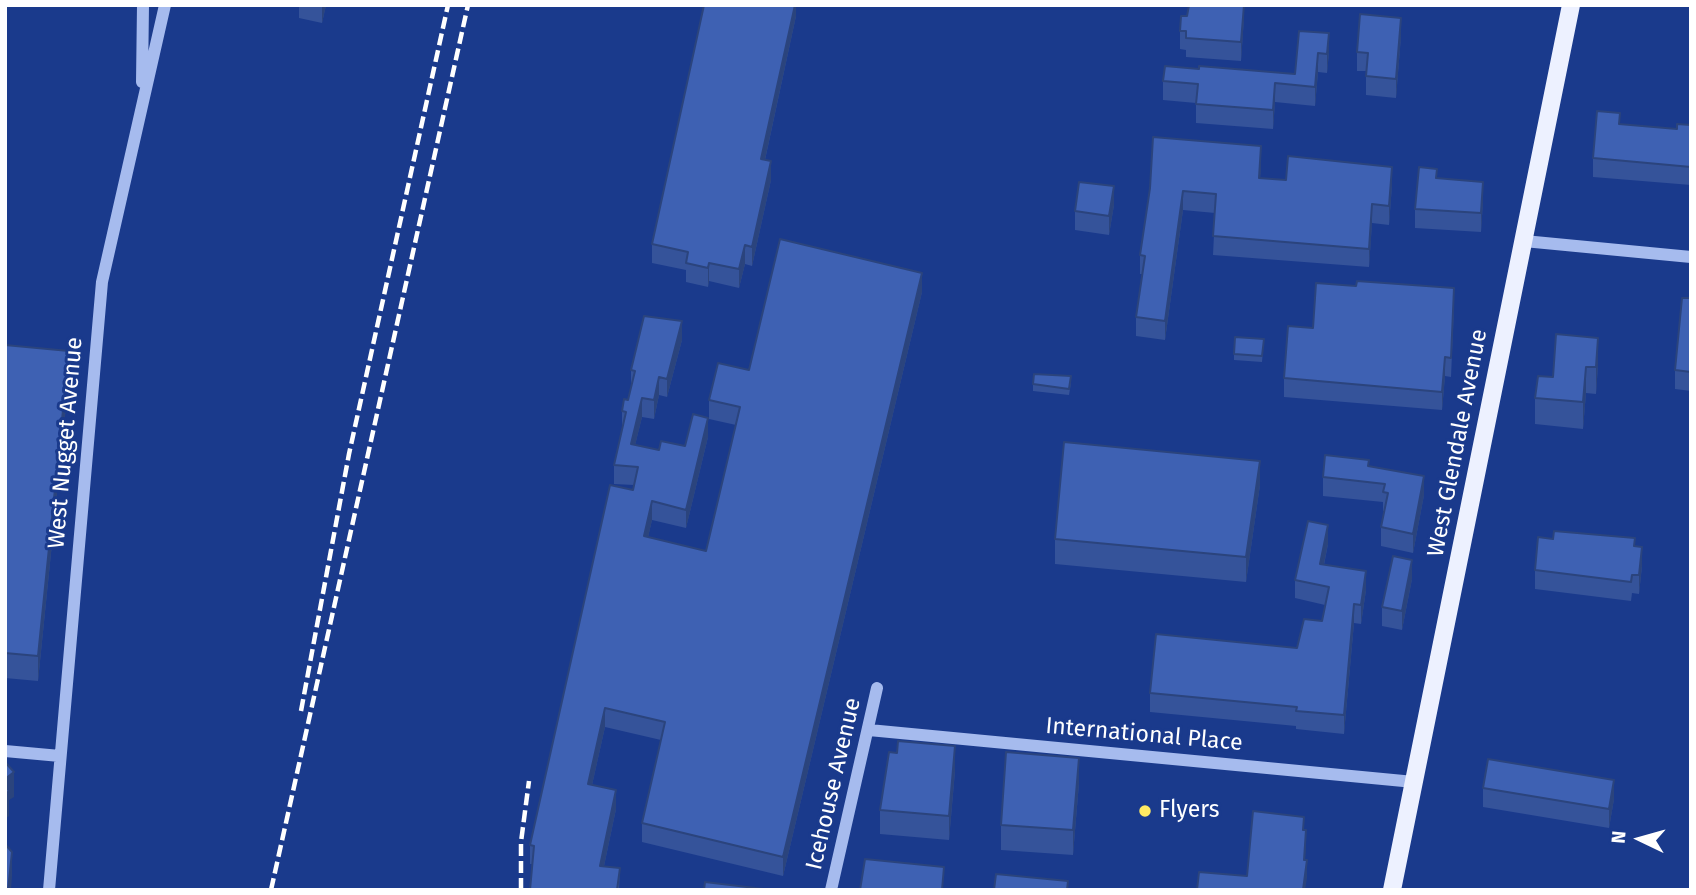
<!DOCTYPE html>
<style>
body{margin:0}
#map{position:relative;width:1696px;height:895px;overflow:hidden;background:#1a3a8c;font-family:"Fira Sans",sans-serif}
canvas{display:block}
.frame{position:absolute;inset:0;border:7px solid #fff;pointer-events:none}
.north{position:absolute;left:1605px;top:804px;width:70px;height:70px;-webkit-text-stroke:5px #1a3a8c;paint-order:stroke;rotate:275deg;font-size:19px;font-weight:700;line-height:28px;text-align:center;color:#fff}
.north::after{content:'';display:block;margin:auto;width:24px;height:32px;background:#fff;clip-path:polygon(50% 0,100% 100%,50% 72%,0 100%)}
</style>
<div id="map">
<canvas width="1696" height="895"></canvas>
<div class="frame"></div>
<div class="north">N</div>
</div>
<script>
const ctx = document.querySelector('canvas').getContext('2d');
ctx.lineJoin = 'round';
const poly = rows => new Path2D(rows.map(r => 'M' + r).join(''));
function strokePath(path, color, width, dash) { ctx.strokeStyle = color; ctx.lineWidth = width; ctx.lineCap = dash ? 'butt' : 'round'; ctx.setLineDash(dash || []); ctx.stroke(path); }
function paint(path, color) { ctx.fillStyle = color; ctx.fill(path, 'evenodd'); }
function drawText(font, color, halo, rows, align = 'center') {
  ctx.font = font + ' "Fira Sans",sans-serif'; ctx.lineWidth = 6; ctx.setLineDash([]); ctx.textBaseline = 'middle'; ctx.strokeStyle = halo; ctx.fillStyle = color; for (const [text, x, y, turn = 0] of rows) {
    ctx.save(); ctx.translate(x, y); ctx.rotate((+turn || 0) * Math.PI / 180); ctx.textAlign = isNaN(turn) ? turn : align; if (halo) ctx.strokeText(text, 0, 0); ctx.fillText(text, 0, 0); ctx.restore();
  }
}
strokePath(poly([
 [142,82,143,5],
 [1524,241,1691,257],
 [869,730,1414,782],
 [5,751,60,756],
 [49,890,102,282,165,5],
 [831,890,877,688]
]), '#a6bbee', 12);
strokePath(poly([
 [1392,890,1571,5]
]), '#edf1ff', 18);
strokePath(poly([
 [301,711,349,454,448,5],
 [271,890,468,5],
 [521,890,521,842,529,781]
]), '#fff', 4.5, [12, 5]);
paint(poly([
 [299,5,326,5,322,23,299,18],
 [796,5,796,16,765,160,771,180,752,266,745,264,739,288,709,281,708,287,686,282,686,270,652,263,652,244],
 [1244,18,1241,61,1186,57,1186,50,1180,49,1180,31],
 [1299,31,1329,52,1327,73,1318,72,1315,106,1275,102,1273,129,1196,123,1196,103,1163,100,1163,81,1199,69,1295,74],
 [1401,36,1396,98,1366,95,1366,71,1357,71,1357,52],
 [1620,124,1677,129,1691,125,1691,185,1593,177,1593,158],
 [1261,165,1260,179,1392,185,1389,225,1372,223,1369,267,1213,255,1215,213,1183,210,1165,340,1136,336,1136,317,1142,274,1140,274,1140,255,1150,188],
 [1437,178,1483,201,1481,232,1415,228,1415,209],
 [1114,205,1109,235,1075,230,1075,211],
 [922,292,783,876,642,842,642,823,661,740,605,727,592,785,616,809,604,866,620,868,619,890,530,890,532,864,530,864,530,845,634,485,614,484,614,465,622,429,622,411,628,400,631,387,631,370,682,340,667,397,659,395,654,419,642,417,635,445,659,450,685,446,708,437,686,528,652,520,648,537,706,551,736,425,709,419,709,400,749,370],
 [1691,298,1691,391,1675,389,1675,370],
 [1454,307,1451,377,1445,376,1442,410,1284,397,1284,378,1313,328],
 [1598,338,1598,365,1596,394,1586,393,1583,429,1535,424,1535,398,1553,377],
 [1264,339,1262,362,1234,360,1234,354],
 [5,345,69,376,38,681,5,678],
 [1071,383,1069,395,1033,391,1033,384],
 [1369,466,1424,495,1413,553,1381,546,1381,527,1384,511,1383,511,1383,502,1323,496,1323,477],
 [1260,485,1246,582,1055,564,1055,539],
 [1328,544,1324,565,1366,590,1361,624,1354,623,1344,734,1296,729,1296,726,1150,712,1150,693,1297,648,1322,621,1325,605,1295,598,1295,580],
 [1635,547,1642,566,1639,594,1632,593,1631,601,1535,589,1535,570],
 [1412,579,1402,630,1382,626,1382,607],
 [897,753,955,771,949,840,880,834,880,810],
 [1079,783,1073,855,1001,850,1001,825],
 [1483,788,1614,799,1609,828,1483,807]
]), '#35539a');
paint(poly([
 [323,5,326,5,322,23,322,7],
 [795,5,796,5,796,16,761,178,761,159],
 [1244,5,1244,18,1241,61,1241,42],
 [1401,18,1401,36,1396,98,1396,79],
 [1329,33,1329,52,1327,73,1327,54],
 [1318,53,1318,72,1315,106,1315,87],
 [1275,83,1275,102,1273,129,1273,110],
 [1261,146,1261,165,1259,197,1259,178],
 [771,161,771,180,752,266,752,247],
 [1392,167,1392,185,1389,225,1389,206],
 [1483,182,1483,201,1481,232,1481,213],
 [1114,186,1114,205,1109,235,1109,216],
 [1183,191,1183,210,1165,340,1165,321],
 [1372,204,1372,223,1369,267,1369,249],
 [745,245,745,264,739,288,739,269],
 [709,263,709,281,708,287,708,268],
 [922,273,922,292,783,876,783,857],
 [682,321,682,340,667,397,667,379],
 [1598,338,1598,365,1596,394,1596,367],
 [69,351,69,376,38,681,38,656],
 [1445,357,1445,376,1442,410,1442,392],
 [1586,367,1586,393,1583,429,1583,402],
 [659,377,659,395,654,419,654,400],
 [642,398,642,417,631,462,631,444],
 [708,418,708,437,686,528,686,510],
 [1260,461,1260,485,1246,582,1246,557],
 [1424,476,1424,495,1413,553,1413,534],
 [652,501,652,520,644,555,644,536],
 [1328,525,1328,544,1320,583,1320,564],
 [1642,547,1642,566,1639,594,1639,575],
 [1412,560,1412,579,1402,630,1402,611],
 [1366,571,1366,590,1361,624,1361,605],
 [1354,604,1354,623,1344,734,1344,715],
 [605,708,605,727,588,803,588,784],
 [955,746,955,771,949,840,949,816],
 [1079,758,1079,783,1073,855,1073,830],
 [14,772,14,797,9,800,9,816,5,819,5,779],
 [1614,780,1614,799,1609,828,1609,809],
 [616,790,616,809,600,885,600,866],
 [1306,830,1306,848,1304,877,1304,860],
 [12,852,12,876,11,890,8,890],
 [1307,860,1307,878,1305,890,1303,890]
]), '#2b447d');
const building = poly([
 [704,5,795,5,761,159,771,161,752,247,745,245,739,269,709,263,708,268,686,263,688,252,652,244,704,5],
 [1189,5,1244,5,1241,42,1186,38,1186,31,1180,31,1181,16,1187,16,1189,5],
 [1360,14,1401,18,1396,79,1366,76,1368,53,1357,52,1360,14],
 [1299,31,1329,33,1327,54,1318,53,1315,87,1275,83,1273,110,1196,104,1198,84,1163,81,1165,66,1199,69,1199,66,1295,74,1299,31],
 [1597,111,1620,113,1619,124,1677,129,1677,124,1691,125,1691,167,1593,158,1597,111],
 [1153,137,1261,146,1259,178,1286,180,1288,156,1392,167,1389,206,1372,204,1369,249,1213,236,1216,194,1183,191,1165,321,1136,317,1145,256,1140,255,1150,188,1153,137],
 [1419,167,1437,169,1436,178,1483,182,1481,213,1415,209,1419,167],
 [1079,182,1114,186,1109,216,1075,211,1079,182],
 [780,239,922,273,783,857,642,823,665,722,605,708,588,784,616,790,600,866,620,868,617,890,530,890,534,846,530,845,610,485,633,490,638,467,614,465,626,412,622,411,624,399,628,400,635,371,631,370,644,316,682,321,667,379,659,377,654,400,642,398,631,444,659,450,661,441,685,446,693,414,708,418,686,510,652,501,644,536,706,551,740,407,709,400,718,363,749,370,780,239],
 [1357,281,1454,288,1451,358,1445,357,1442,392,1284,378,1288,326,1313,328,1316,283,1356,286,1357,281],
 [1682,298,1691,298,1691,372,1675,370,1682,298],
 [1556,334,1598,338,1596,367,1586,367,1583,402,1535,398,1538,376,1553,377,1556,334],
 [1235,337,1264,339,1262,356,1234,354,1235,337],
 [5,345,69,351,38,656,5,653,5,345],
 [1034,374,1071,376,1069,389,1033,384,1034,374],
 [1064,442,1260,461,1246,557,1055,539,1064,442],
 [1325,455,1369,460,1368,466,1424,476,1413,534,1381,527,1388,493,1383,492,1385,484,1323,477,1325,455],
 [1308,521,1328,525,1320,564,1366,571,1361,605,1354,604,1344,715,1296,711,1297,707,1150,693,1156,634,1297,648,1304,619,1322,621,1329,587,1295,580,1308,521],
 [1554,531,1635,538,1634,546,1642,547,1639,575,1632,575,1631,582,1535,570,1538,537,1553,539,1554,531],
 [1393,556,1412,560,1402,611,1382,607,1393,556],
 [898,741,955,746,949,816,880,810,889,752,897,753,898,741],
 [1006,752,1079,758,1073,830,1001,825,1006,752],
 [1488,759,1614,780,1609,809,1483,788,1488,759],
 [5,762,14,772,5,779,5,762],
 [5,785,9,791,5,795,5,785],
 [1253,811,1304,817,1303,830,1306,830,1304,860,1307,860,1303,890,1197,890,1199,872,1247,876,1253,811],
 [5,844,12,852,8,890,5,890,5,844],
 [865,859,944,867,942,890,860,890,865,859],
 [996,874,1068,881,1067,890,994,890,996,874],
 [705,882,772,890,704,890,705,882]
]);
paint(building, '#3e61b3');
strokePath(building, '#2b447d', 2);
for (const [x, y, r, color] of [
 [1145,811,7,"#ffea63"]
]) { const dot = new Path2D(); dot.arc(x, y, r, 0, 2 * Math.PI); ctx.fillStyle = color; ctx.fill(dot); strokePath(dot, '#1a3a8c', 2.5); }
drawText('23px', '#fff', '#1a3a8c', [
 ["West Nugget Avenue",66,443,-85],
 ["West Glendale Avenue",1458,443,-79],
 ["International Place",1144,735,5],
 ["Icehouse Avenue",834,784,-77]
]);
drawText('23px', '#fff', '#1a3a8c', [
 ["Flyers",1159,811]
], 'left');
</script>
